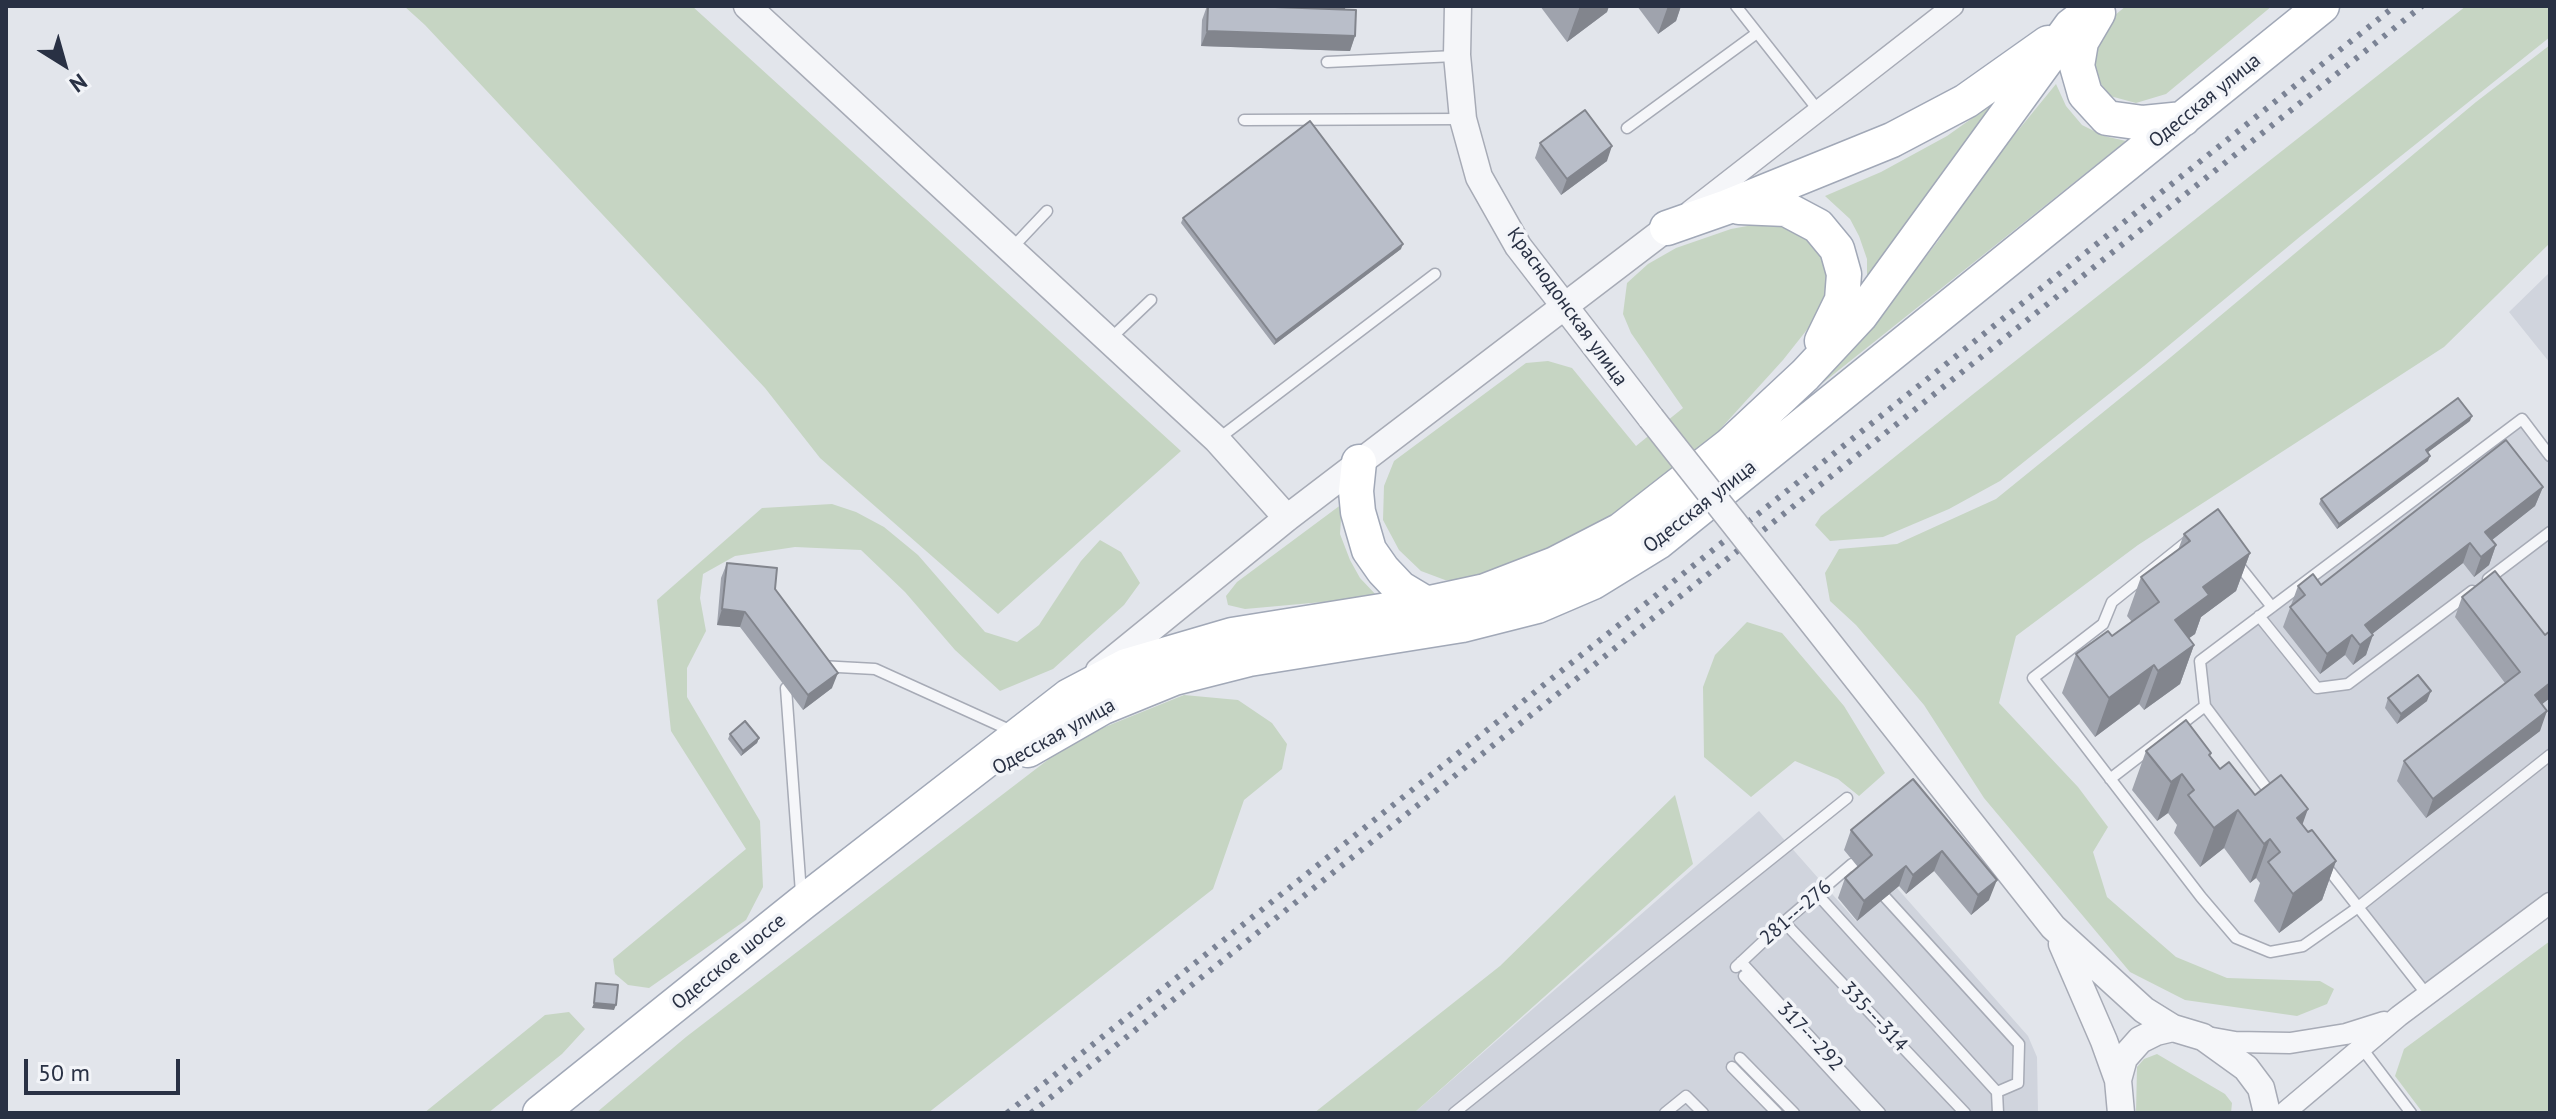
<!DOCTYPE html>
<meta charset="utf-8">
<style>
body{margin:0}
#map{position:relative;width:2556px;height:1119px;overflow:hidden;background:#e2e5eb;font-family:"PT Sans",sans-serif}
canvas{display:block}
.frame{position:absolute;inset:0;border:8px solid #293144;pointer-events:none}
.north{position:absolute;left:24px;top:24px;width:80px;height:80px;-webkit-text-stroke:6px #f2f4f8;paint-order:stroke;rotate:143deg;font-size:22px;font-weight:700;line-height:32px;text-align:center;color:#293144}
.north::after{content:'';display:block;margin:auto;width:28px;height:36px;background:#293144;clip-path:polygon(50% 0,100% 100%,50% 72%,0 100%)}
.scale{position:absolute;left:24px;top:1059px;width:156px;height:36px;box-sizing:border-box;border:4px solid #293144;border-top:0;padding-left:10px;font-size:24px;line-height:28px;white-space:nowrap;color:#293144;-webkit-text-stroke:6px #f2f4f8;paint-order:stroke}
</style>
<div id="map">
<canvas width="2556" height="1119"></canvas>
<div class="frame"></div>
<div class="north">N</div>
<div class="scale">50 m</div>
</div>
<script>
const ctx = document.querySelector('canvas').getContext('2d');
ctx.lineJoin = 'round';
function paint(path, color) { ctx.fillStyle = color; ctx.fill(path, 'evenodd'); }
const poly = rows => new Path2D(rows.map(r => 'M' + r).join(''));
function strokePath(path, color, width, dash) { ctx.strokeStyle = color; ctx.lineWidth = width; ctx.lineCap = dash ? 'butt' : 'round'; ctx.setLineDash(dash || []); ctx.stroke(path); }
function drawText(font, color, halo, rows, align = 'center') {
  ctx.font = font + ' "PT Sans",sans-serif'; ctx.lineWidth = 7; ctx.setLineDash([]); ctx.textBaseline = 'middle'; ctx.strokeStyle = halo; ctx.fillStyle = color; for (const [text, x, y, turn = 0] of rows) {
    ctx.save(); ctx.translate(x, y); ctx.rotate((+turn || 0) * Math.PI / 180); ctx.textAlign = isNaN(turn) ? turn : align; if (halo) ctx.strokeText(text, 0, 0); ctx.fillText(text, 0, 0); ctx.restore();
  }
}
paint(poly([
 [2550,272,2550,363,2509,312],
 [2522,419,2550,456,2550,903,2428,996,2205,706,2200,661],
 [1759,811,1856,921,1897,888,2028,1036,2037,1057,2038,1113,1414,1113]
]), '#d0d4dd');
paint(poly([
 [404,6,692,6,1181,451,998,614,820,458,765,388,425,25],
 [2126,6,2272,6,2166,94,2136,103,2110,96,2096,77,2094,59,2098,37,2109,20],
 [2466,6,2550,6,2550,37,2302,235,2144,366,2000,481,1949,509,1883,537,1830,541,1815,525,1821,516,1972,395],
 [2550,45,2550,243,2444,347,2138,545,2016,636,1999,703,2078,787,2108,827,2093,852,2107,897,2176,957,2227,978,2320,981,2334,989,2327,1004,2297,1016,2185,1000,2130,972,1984,798,1924,705,1856,625,1830,601,1825,573,1839,549,1897,544,1996,499,2165,362,2476,102],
 [2056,84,2066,106,2082,125,2104,136,2126,141,1775,421,1868,331,1938,241,1980,177],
 [1995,102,1951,160,1867,278,1867,259,1859,236,1850,219,1825,196,1881,172,1947,136],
 [1758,224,1787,224,1813,241,1827,262,1828,290,1817,317,1783,360,1714,436,1592,530,1476,582,1445,580,1421,571,1399,550,1383,520,1384,486,1394,461,1526,363,1548,361,1572,368,1636,446,1683,408,1631,333,1623,314,1627,283,1648,264,1676,248,1731,229],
 [832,504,856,512,884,527,918,555,985,632,1017,642,1039,625,1081,561,1100,540,1121,552,1140,583,1124,605,1053,669,1000,691,955,650,905,592,861,550,795,547,735,556,703,574,700,598,706,631,687,668,687,697,760,821,763,887,746,920,649,988,628,985,615,974,613,959,746,849,671,731,657,600,762,508],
 [1342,504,1340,534,1350,560,1360,578,1378,597,1245,609,1228,605,1226,596,1237,582],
 [1747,622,1782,633,1844,706,1885,773,1859,796,1838,779,1795,761,1751,797,1704,757,1703,687,1715,655],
 [1184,695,1238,700,1272,723,1287,744,1282,769,1244,800,1213,889,928,1113,596,1113,686,1037,1075,739],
 [1675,795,1693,864,1414,1113,1314,1113,1500,966],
 [2550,941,2550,1113,2423,1113,2395,1076,2404,1049],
 [569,1012,585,1029,562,1054,488,1113,424,1113,545,1015],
 [2157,1054,2225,1094,2232,1103,2231,1113,2136,1113,2137,1067,2144,1059]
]), '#c6d5c3');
const service = poly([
 [1736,6,1818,110],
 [1327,62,1455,56],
 [1244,120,1461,119],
 [1627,128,1757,33],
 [1012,248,1047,211],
 [1110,339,1151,300],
 [1218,439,1435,274],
 [2188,541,2112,602,2103,624,2033,678,2201,897,2236,938,2270,952,2303,946,2357,908,2550,755],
 [2237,563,2272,607],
 [2488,579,2550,532],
 [2259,616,2317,688,2348,684,2472,591],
 [820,666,875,669,1014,732],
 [786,688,801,893],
 [2205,706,2200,661,2522,419,2550,456],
 [2110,779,2205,706,2274,798],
 [2325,865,2428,996],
 [1817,894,1997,1092,1998,1113],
 [1885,897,2019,1044,2018,1083,1997,1092],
 [1784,922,1965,1113],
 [1741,962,1880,1113],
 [1736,967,1784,922,1852,864,1863,877],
 [1744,976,1870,1113],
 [2361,1047,2411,1113],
 [1740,1058,1794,1113],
 [1732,1067,1777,1113],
 [1454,1113,1847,798],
 [1665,1113,1686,1096,1703,1113]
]);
const minor = poly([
 [1690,211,1953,6],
 [2207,1037,2235,1042,2290,1043,2346,1034,2384,1022],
 [2284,1113,2399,1016,2550,903]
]);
const tertiary = poly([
 [747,6,1217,440,1287,518],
 [1458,6,1457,55,1463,119,1479,177,1518,246,1651,418],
 [1790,594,2053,927,2144,1010,2173,1028,2203,1037,2246,1068,2261,1088,2267,1113],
 [1099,671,1287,518,1667,228],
 [2062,944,2104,1041,2118,1080,2121,1113],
 [2118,1080,2124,1058,2140,1040,2156,1032,2173,1028]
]);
const primary = poly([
 [2098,13,2081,42,2077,66,2085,94,2107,118,2143,123,2183,119],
 [1739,207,1786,209,1818,226,1837,249,1844,274,1842,300,1822,341],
 [1667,228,1727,207,1892,140,1966,101,2048,43],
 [1359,462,1356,491,1358,512,1369,550,1383,570,1400,588,1435,609],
 [1028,750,1103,707,1174,678,1249,659,1462,625,1537,606,1593,582,1658,542,2322,6],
 [540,1113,802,903,1069,696,1126,666,1232,635,1425,604,1485,591,1555,564,1621,530,1730,445,1805,375,1860,316,2071,26,2097,6]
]);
strokePath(service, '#a7abb6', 13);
strokePath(minor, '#a7abb6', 23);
strokePath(tertiary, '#a7abb6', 29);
strokePath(primary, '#a1a8b7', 37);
strokePath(service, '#f5f6f9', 10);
strokePath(minor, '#f5f6f9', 20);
strokePath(tertiary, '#f5f6f9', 26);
strokePath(primary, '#fff', 34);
strokePath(poly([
 [1007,1113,2395,6],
 [1031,1113,2422,6]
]), '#7b8395', 6, [4, 8]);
const tertiaryBridge = poly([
 [1651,418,1790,594]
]);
strokePath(tertiaryBridge, '#a7abb6', 29, []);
strokePath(tertiaryBridge, '#f5f6f9', 26);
paint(poly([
 [1207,6,1346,6,1344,10,1355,36,1350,51,1201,46,1202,20],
 [1540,6,1609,6,1607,12,1567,42],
 [1637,6,1681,6,1676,21,1658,34],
 [1540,143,1607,161,1561,195,1535,158],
 [1183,218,1401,249,1274,345,1181,223],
 [2470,421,2428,452,2428,461,2337,529,2319,504,2321,499],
 [2543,487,2535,506,2492,540,2496,545,2489,565,2474,577,2463,563,2372,634,2366,655,2353,665,2345,655,2320,674,2283,627,2298,586,2321,585],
 [2184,534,2250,553,2236,591,2201,617,2195,634,2189,638,2194,645,2180,684,2144,710,2139,704,2095,737,2062,693,2076,654,2112,636,2132,622,2127,616,2141,577,2178,550],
 [727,563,775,589,832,688,803,710,740,627,717,625,721,578],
 [2462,597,2545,635,2550,631,2550,698,2542,704,2540,731,2426,818,2397,781,2404,761,2505,683,2455,617],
 [2388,698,2427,701,2397,724,2385,708],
 [730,734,759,738,757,743,741,756,728,739],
 [2146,751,2211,753,2210,756,2220,769,2255,795,2302,825,2336,861,2322,900,2279,933,2254,901,2260,883,2256,878,2250,883,2224,848,2200,867,2174,833,2177,825,2168,813,2157,821,2132,790],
 [1913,779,1989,900,1971,915,1934,871,1906,894,1899,886,1857,921,1838,898,1845,878,1858,867,1844,850,1851,830]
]), '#9fa3ad');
paint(poly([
 [1249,6,1346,6,1343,14],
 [1580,6,1609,6,1607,12,1567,42],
 [1668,6,1681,6,1676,21,1658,34],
 [1207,31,1355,36,1350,51,1201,46],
 [1612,146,1607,161,1561,195,1567,179],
 [1403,244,1401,249,1274,345,1276,340],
 [2472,416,2470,421,2424,455,2426,450],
 [2430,456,2428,461,2337,529,2339,524],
 [2543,487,2535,506,2478,551,2485,532],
 [2470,543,2463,563,2358,645,2365,625],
 [2496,545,2489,565,2474,577,2481,557],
 [2250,553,2236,591,2201,617,2195,634,2161,658,2175,620,2203,587],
 [722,609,745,612,740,627,717,625],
 [2352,635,2345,655,2320,674,2327,654],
 [2373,635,2366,655,2353,665,2360,645],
 [2194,645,2180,684,2144,710,2158,671],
 [2154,665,2139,704,2095,737,2109,698],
 [838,673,832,688,803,710,808,695],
 [2550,683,2550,698,2528,715,2535,695],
 [2431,691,2427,701,2397,724,2401,714],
 [2547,711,2540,731,2426,818,2433,799],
 [759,738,757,743,741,756,743,751],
 [2182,774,2168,813,2157,821,2171,782],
 [2308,809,2294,848,2297,818],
 [2238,810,2224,848,2200,867,2214,828],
 [2270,839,2256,878,2250,883,2264,844],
 [1942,851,1934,871,1906,894,1913,875],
 [2336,861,2322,900,2279,933,2293,894],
 [1906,866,1899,886,1857,921,1864,901],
 [1997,880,1989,900,1971,915,1978,895],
 [594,1003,616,1005,614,1010,592,1008]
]), '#82858d');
const building = poly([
 [1208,6,1248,6,1356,10,1355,36,1207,31,1208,6],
 [1585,110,1612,146,1567,179,1540,143,1585,110],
 [1310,121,1403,244,1276,340,1183,218,1310,121],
 [2458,398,2472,416,2426,450,2430,456,2339,524,2321,499,2458,398],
 [2506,440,2543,487,2485,532,2496,545,2481,557,2470,543,2365,625,2373,635,2360,645,2352,635,2327,654,2290,607,2305,595,2298,586,2313,574,2321,585,2506,440],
 [2218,509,2250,553,2203,587,2209,595,2175,620,2194,645,2158,671,2154,665,2109,698,2076,654,2108,631,2112,636,2159,602,2141,577,2190,541,2184,534,2218,509],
 [727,563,777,568,775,589,838,673,808,695,745,612,722,609,727,563],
 [2495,571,2545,635,2550,631,2550,683,2535,695,2547,711,2433,799,2404,761,2520,672,2462,597,2495,571],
 [2418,675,2431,691,2401,714,2388,698,2418,675],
 [2186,720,2211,753,2209,755,2220,769,2229,762,2255,795,2281,775,2308,809,2297,818,2308,832,2312,830,2336,861,2293,894,2268,862,2280,852,2270,839,2264,844,2238,810,2214,828,2188,795,2194,790,2182,774,2171,782,2146,751,2186,720],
 [745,721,759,738,743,751,730,734,745,721],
 [1913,779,1997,880,1978,895,1942,851,1913,875,1906,866,1864,901,1845,878,1872,855,1851,830,1913,779],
 [596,983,618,985,616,1005,594,1003,596,983]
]);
paint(building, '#b9bec9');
strokePath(building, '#82858d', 2);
drawText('20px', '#293144', '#f2f4f8', [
 ["Одесская улица",2205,101,-39],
 ["Краснодонская улица",1567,307,54],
 ["Одесская улица",1700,507,-38],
 ["Одесская улица",1054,737,-29],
 ["281---276",1796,913,-41],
 ["Одесское шоссе",729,962,-39],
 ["335---314",1874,1017,47],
 ["317---292",1810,1037,47]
]);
</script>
